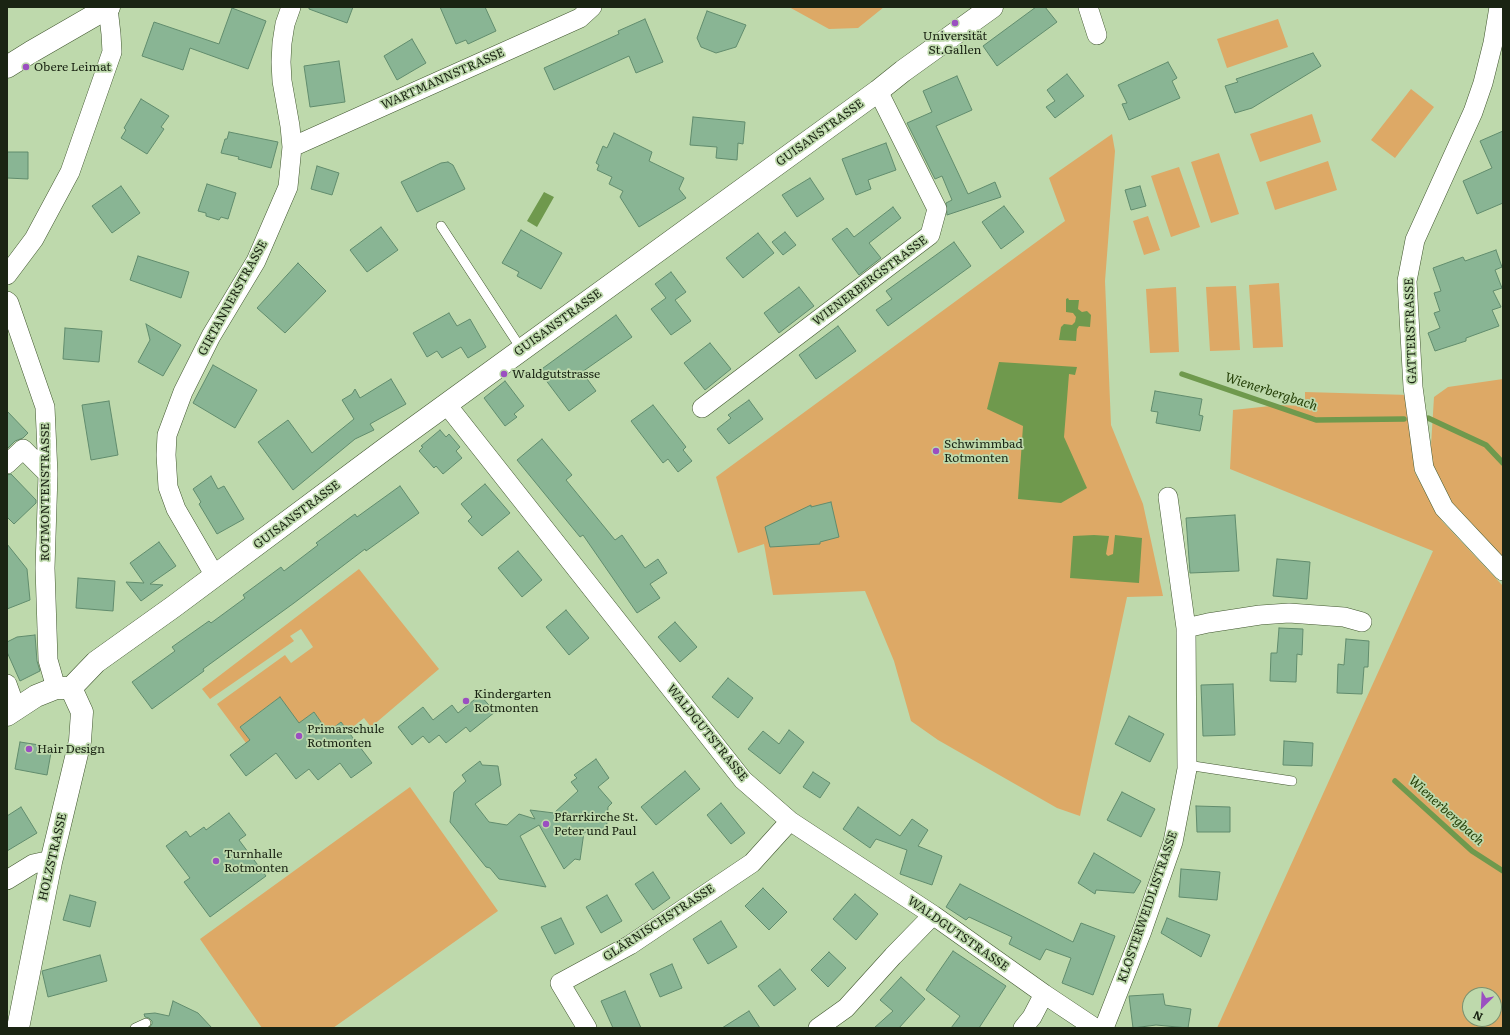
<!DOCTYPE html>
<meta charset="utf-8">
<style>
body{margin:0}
#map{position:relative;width:1510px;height:1035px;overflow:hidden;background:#bed9ac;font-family:Literata,serif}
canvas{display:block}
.frame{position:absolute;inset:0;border:8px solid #1a2413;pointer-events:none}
.north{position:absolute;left:1462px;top:987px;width:40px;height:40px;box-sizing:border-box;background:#bed9ac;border:1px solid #7c916f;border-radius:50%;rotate:204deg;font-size:11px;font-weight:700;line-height:16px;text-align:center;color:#1a2413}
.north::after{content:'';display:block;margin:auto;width:14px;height:18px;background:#9b4fc1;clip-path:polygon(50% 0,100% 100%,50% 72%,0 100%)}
</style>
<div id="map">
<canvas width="1510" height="1035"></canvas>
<div class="frame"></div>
<div class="north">N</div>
</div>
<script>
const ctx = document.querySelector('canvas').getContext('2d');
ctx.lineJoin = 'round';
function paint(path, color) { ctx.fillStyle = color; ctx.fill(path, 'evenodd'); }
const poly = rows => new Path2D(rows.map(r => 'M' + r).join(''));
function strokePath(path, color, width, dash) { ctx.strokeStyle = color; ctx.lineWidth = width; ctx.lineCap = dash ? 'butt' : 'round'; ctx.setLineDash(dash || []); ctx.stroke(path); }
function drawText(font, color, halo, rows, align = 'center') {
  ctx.font = font + ' Literata,serif'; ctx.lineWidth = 3.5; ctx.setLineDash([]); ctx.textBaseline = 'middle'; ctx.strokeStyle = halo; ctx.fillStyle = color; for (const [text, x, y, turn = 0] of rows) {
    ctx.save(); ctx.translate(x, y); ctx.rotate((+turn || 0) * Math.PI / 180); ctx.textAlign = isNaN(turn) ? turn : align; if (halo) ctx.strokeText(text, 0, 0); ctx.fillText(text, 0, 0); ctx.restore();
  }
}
paint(poly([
 [789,7,884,7,858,28,829,29],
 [1278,19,1288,47,1227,68,1217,39],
 [1411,89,1434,107,1395,158,1371,140],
 [1312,114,1321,142,1260,162,1250,134],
 [1112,134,1115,151,1105,281,1111,425,1143,504,1163,596,1127,597,1080,816,1057,808,938,740,911,721,894,661,865,591,773,595,764,544,738,553,716,477,1065,221,1049,178],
 [1219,153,1239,214,1211,223,1191,162],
 [1328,161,1337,190,1275,210,1266,182],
 [1179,167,1200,227,1171,237,1151,176],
 [1148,216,1160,250,1144,255,1133,221],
 [1279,283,1283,347,1253,348,1249,285],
 [1236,286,1240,350,1210,351,1206,287],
 [1176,287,1179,352,1150,353,1146,289],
 [1503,379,1503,565,1450,504,1430,462,1434,397,1448,387],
 [1305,392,1409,395,1415,473,1442,521,1503,586,1503,1028,1217,1028,1433,551,1230,469,1233,410,1280,405,1305,406],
 [1470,995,1494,995,1494,1019,1470,1019],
 [359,569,439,669,371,727,364,718,348,731,341,722,328,732,314,712,296,726,280,697,240,727,250,740,246,743,217,704,285,655,291,663,313,647,301,629,290,636,294,641,210,699,202,689],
 [410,787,498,911,333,1028,262,1028,200,939]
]), '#dda966');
paint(poly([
 [544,192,554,197,537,227,527,221],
 [1068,298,1069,300,1079,300,1078,309,1082,312,1087,311,1091,315,1090,327,1079,326,1077,329,1076,341,1059,340,1061,327,1064,324,1072,325,1075,322,1076,317,1073,313,1066,312,1066,299],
 [999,362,1077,367,1075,375,1069,374,1064,437,1087,488,1061,503,1018,499,1023,426,987,409],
 [1094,535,1109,536,1106,554,1108,556,1113,554,1115,535,1142,538,1139,583,1070,578,1073,536]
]), '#6f994d');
strokePath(poly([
 [1182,374,1316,420,1404,419],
 [1428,418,1486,445,1503,463],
 [1395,781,1472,851,1503,871]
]), '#6f994d', 5.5);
const building = poly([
 [309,7,353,7,347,23,309,9,309,7],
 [440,7,485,7,496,31,468,44,466,40,456,44,440,7],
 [1036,7,1045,7,1057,22,997,66,983,46,1036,7],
 [232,8,266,21,248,69,190,48,183,70,142,56,154,22,219,44,232,8],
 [707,11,746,25,736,47,716,53,701,47,697,38,707,11],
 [645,19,663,62,636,73,629,56,554,90,544,68,619,34,618,31,645,19],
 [412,39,426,63,397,80,384,56,412,39],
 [1313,53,1321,66,1252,108,1235,113,1225,86,1238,82,1236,79,1313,53],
 [339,61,345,102,310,107,304,66,339,61],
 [1168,62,1177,78,1172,81,1180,98,1129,120,1122,104,1127,103,1118,85,1168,62],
 [1067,74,1084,96,1055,118,1046,107,1055,101,1047,90,1067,74],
 [957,76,972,110,936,126,968,194,995,182,1001,197,947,215,946,203,952,200,942,176,935,179,907,123,932,112,923,91,957,76],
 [141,99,169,116,161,127,164,129,147,154,121,138,126,130,124,128,141,99],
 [693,117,745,122,743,144,738,143,737,160,716,158,717,147,690,145,693,117],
 [1503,131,1503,203,1477,214,1463,181,1492,168,1480,141,1503,131],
 [229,132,278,142,271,168,238,159,239,157,221,153,225,139,227,139,229,132],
 [614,133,652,152,649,161,684,178,679,189,686,198,639,227,620,197,623,191,609,184,612,177,597,170,599,165,596,163,603,146,607,148,614,133],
 [886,143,896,170,868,180,871,189,856,195,842,159,886,143],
 [7,152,28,152,28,179,7,178,7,152],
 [448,162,453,165,465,189,417,212,401,182,441,163,448,162],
 [317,166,339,173,332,195,311,189,317,166],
 [810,178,824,199,797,217,782,195,810,178],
 [207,184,236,193,228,219,221,217,219,220,206,216,206,213,198,211,207,184],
 [121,186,140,213,112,233,92,206,121,186],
 [1140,186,1146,206,1131,210,1125,190,1140,186],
 [1004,206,1024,232,1001,249,982,222,1004,206],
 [893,207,901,218,869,243,881,258,859,275,832,239,847,228,854,237,893,207],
 [381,227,398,250,367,272,350,250,381,227],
 [521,230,562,253,541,289,517,276,519,272,502,263,521,230],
 [785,232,796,245,783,255,772,242,785,232],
 [758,233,774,253,743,278,726,258,758,233],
 [954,242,971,266,888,326,876,310,892,299,886,291,954,242],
 [1496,250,1502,267,1495,270,1502,288,1493,291,1501,307,1492,310,1499,326,1466,338,1466,341,1435,351,1428,333,1440,328,1434,313,1440,311,1434,293,1441,291,1433,268,1463,257,1465,261,1496,250],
 [138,256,189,272,181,298,130,280,138,256],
 [298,263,326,291,285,333,257,308,298,263],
 [671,272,686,292,675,300,691,321,671,335,651,309,666,298,655,284,671,272],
 [799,287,814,306,779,333,764,313,799,287],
 [449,313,457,326,470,319,486,347,468,358,461,347,442,358,437,351,427,357,413,333,449,313],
 [616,315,632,337,582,372,596,391,569,411,539,371,616,315],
 [146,324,181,345,163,376,138,362,150,340,146,324],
 [838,326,856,351,816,379,799,355,838,326],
 [65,328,102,331,99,362,63,359,65,328],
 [710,343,731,369,705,390,684,363,710,343],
 [213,365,257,390,235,428,193,403,213,365],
 [391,379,406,404,370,424,374,430,355,439,293,490,258,442,288,420,312,453,354,419,342,400,352,394,355,389,360,398,391,379],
 [505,381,524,406,514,414,517,417,505,426,484,398,505,381],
 [1155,391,1202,399,1199,415,1203,416,1200,431,1156,423,1158,412,1151,411,1155,391],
 [749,400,763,419,729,444,717,429,731,418,728,415,749,400],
 [109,401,118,455,91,460,82,405,109,401],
 [653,405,686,447,683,450,692,461,678,472,668,459,663,463,631,421,653,405],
 [7,411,28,433,23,438,15,441,7,449,7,411],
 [440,430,446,437,449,434,460,447,456,451,462,458,443,474,436,466,434,468,419,451,423,447,421,446,440,430],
 [542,439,572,475,566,480,615,540,622,535,645,568,658,559,667,573,650,584,660,598,637,613,583,535,580,537,517,460,542,439],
 [11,474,36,500,36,503,14,524,7,517,7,475,11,474],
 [211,476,218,489,224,486,244,519,217,534,199,504,201,502,193,489,211,476],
 [485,484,510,513,482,536,468,521,472,517,461,504,485,484],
 [400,486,419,513,366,551,365,549,294,603,203,669,204,671,152,709,132,682,175,651,172,647,209,621,211,623,245,598,243,595,281,567,284,571,318,545,316,543,355,514,357,517,400,486],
 [831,502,839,537,820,542,820,544,770,547,765,527,811,505,811,507,831,502],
 [1235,515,1239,571,1190,573,1186,518,1235,515],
 [159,542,176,566,150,584,163,585,141,601,126,582,144,583,130,563,159,542],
 [7,544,27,569,30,600,7,609,7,544],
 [518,551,542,580,522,597,498,568,518,551],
 [1277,559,1310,562,1307,599,1273,596,1277,559],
 [78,578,115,581,113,611,76,608,78,578],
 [566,610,589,638,569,655,546,627,566,610],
 [675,622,697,647,680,662,658,637,675,622],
 [1279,628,1303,629,1302,655,1297,654,1296,682,1270,681,1271,653,1277,653,1279,628],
 [35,635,37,661,40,671,20,681,7,652,7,642,17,637,35,635],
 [1346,639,1369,641,1368,667,1364,667,1362,694,1337,693,1338,664,1344,665,1346,639],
 [728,678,753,698,738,718,712,697,728,678],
 [1233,684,1235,735,1203,736,1201,685,1233,684],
 [480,695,495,712,470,732,466,727,446,743,439,735,429,743,423,736,412,745,398,727,423,707,433,720,452,705,458,713,480,695],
 [280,697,299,723,314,712,328,732,341,722,372,763,351,778,340,763,318,780,309,769,296,779,276,753,246,776,230,755,250,740,240,727,280,697],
 [1129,716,1164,734,1150,762,1115,744,1129,716],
 [789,730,804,742,780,774,748,749,763,731,779,744,789,730],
 [1284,741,1313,743,1312,766,1283,765,1284,741],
 [20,742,52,747,47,775,15,769,20,742],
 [596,759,609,778,598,787,612,803,608,807,606,836,584,832,580,860,575,859,564,869,539,825,520,836,546,887,499,879,490,868,486,867,450,822,454,792,466,781,462,775,480,761,482,765,498,766,501,785,475,804,489,822,507,825,519,814,535,819,530,810,554,813,578,791,571,782,577,778,574,775,596,759],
 [685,771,700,789,656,825,641,807,685,771],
 [813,772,830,783,820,798,803,787,813,772],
 [1122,792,1155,809,1141,837,1107,820,1122,792],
 [721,803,745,833,731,844,707,815,721,803],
 [1196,806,1230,807,1230,832,1197,832,1196,806],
 [21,807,37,833,7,851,7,816,21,807],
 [858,807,900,836,912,819,928,830,918,846,942,856,932,885,900,874,907,850,876,839,870,848,843,829,858,807],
 [229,813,246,835,239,840,266,876,210,917,184,882,190,878,166,846,186,831,190,837,204,827,206,830,229,813],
 [1094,853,1141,881,1134,893,1096,890,1095,894,1078,883,1094,853],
 [1181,869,1220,872,1217,900,1179,897,1181,869],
 [653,872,670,898,653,910,635,884,653,872],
 [960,884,1073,942,1081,923,1115,936,1093,995,1062,983,1071,958,1046,949,1040,960,1009,944,1012,937,969,917,966,920,946,907,960,884],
 [763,888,787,912,769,930,745,906,763,888],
 [855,894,878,914,856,940,833,919,855,894],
 [70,895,96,902,90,927,63,920,70,895],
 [607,895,622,921,601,933,586,907,607,895],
 [561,918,574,944,555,954,541,927,561,918],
 [1167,918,1210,935,1201,957,1161,933,1167,918],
 [721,921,737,947,708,964,693,939,721,921],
 [953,951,1006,986,979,1028,951,1028,960,1016,926,990,953,951],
 [829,952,846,968,828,987,811,970,829,952],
 [100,955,107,981,48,997,42,971,100,955],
 [672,964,682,988,660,997,650,974,672,964],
 [780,969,796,989,774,1006,758,986,780,969],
 [901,977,925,999,899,1028,874,1028,893,1011,880,1000,901,977],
 [625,991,641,1028,613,1028,601,1001,625,991],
 [1163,994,1165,1005,1191,1009,1188,1028,1156,1025,1133,1028,1129,996,1163,994],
 [173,1001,198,1013,212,1028,149,1028,152,1024,152,1021,149,1018,145,1017,144,1014,155,1013,169,1016,173,1001],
 [749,1011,760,1028,722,1028,749,1011]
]);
paint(building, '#89b594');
strokePath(building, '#618c6d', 1);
const service = poly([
 [441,226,522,350],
 [1187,765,1292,781],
 [135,1028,146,1023]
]);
const minor = poly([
 [1088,7,1097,35],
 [1499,7,1493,43,1483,83,1473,112,1415,240,1407,281,1413,387,1424,468,1444,508,1503,571],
 [292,147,580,18,592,7],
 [7,275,34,239,70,172,112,52,111,34,108,8],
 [7,301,9,303,45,407,48,474,45,568,48,660,56,688],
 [447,405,743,780,790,821,933,915,1044,994,1095,1028],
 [702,408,930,235,937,209,878,91],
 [7,464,23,449,48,474],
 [215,576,176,509,168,487,166,455,167,435,183,392,211,336,256,261,288,187,292,147,290,126,282,81,281,62,282,43,285,24,291,7],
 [1186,628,1208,623,1260,615,1289,613,1344,617,1362,622],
 [7,684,16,709],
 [7,880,33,864,42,862,51,862],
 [587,1028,560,983,630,945,752,863,790,821],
 [818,1028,846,1008,893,956,933,915],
 [1023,1028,1032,1017,1044,994],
 [1104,1028,1142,931,1173,842,1187,769,1186,628,1168,497]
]);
const tertiary = poly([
 [7,67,31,52,109,7],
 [71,688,96,662,173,607,385,449,878,91,903,71,992,7],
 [7,715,36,696,56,688,71,688],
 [18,1028,51,862,80,741,82,712,71,688]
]);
strokePath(service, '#41572f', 10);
strokePath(minor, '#41572f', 20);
strokePath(tertiary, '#41572f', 23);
strokePath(service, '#fff', 9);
strokePath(minor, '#fff', 19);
strokePath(tertiary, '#fff', 22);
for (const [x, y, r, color] of [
 [955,23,4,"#9b4fc1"],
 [26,67,4,"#9b4fc1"],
 [504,374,4,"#9b4fc1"],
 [936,451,4,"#9b4fc1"],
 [466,701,4,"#9b4fc1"],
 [299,736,4,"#9b4fc1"],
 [29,749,4,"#9b4fc1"],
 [546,824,4,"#9b4fc1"],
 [216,861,4,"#9b4fc1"]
]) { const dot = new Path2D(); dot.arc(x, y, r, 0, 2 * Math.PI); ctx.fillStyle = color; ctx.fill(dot); strokePath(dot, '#bed9ac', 1.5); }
drawText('12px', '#1a2413', '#bed9ac', [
 ["Universität",955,36,"center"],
 ["St.Gallen",955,50,"center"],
 ["Obere Leimat",34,67],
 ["Waldgutstrasse",512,374],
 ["Schwimmbad",944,444],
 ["Rotmonten",944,458],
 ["Kindergarten",474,694],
 ["Rotmonten",474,708],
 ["Primarschule",307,729],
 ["Rotmonten",307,743],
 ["Hair Design",37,749],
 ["Pfarrkirche St.",554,817],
 ["Peter und Paul",554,831],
 ["Turnhalle",224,854],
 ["Rotmonten",224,868]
], 'left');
drawText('12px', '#1a2413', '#bed9ac', [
 ["WARTMANNSTRASSE",443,79,-24],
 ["GUISANSTRASSE",820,133,-36],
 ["WIENERBERGSTRASSE",870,281,-37],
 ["GIRTANNERSTRASSE",233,298,-61],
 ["GUISANSTRASSE",558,323,-36],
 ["GATTERSTRASSE",1411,331,-92],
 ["ROTMONTENSTRASSE",45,492,-90],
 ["GUISANSTRASSE",297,515,-37],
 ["WALDGUTSTRASSE",707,733,51],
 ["HOLZSTRASSE",53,857,-77],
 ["KLOSTERWEIDLISTRASSE",1148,907,-71],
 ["GLÄRNISCHSTRASSE",659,923,-33],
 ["WALDGUTSTRASSE",958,934,35]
]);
drawText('italic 13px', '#27420a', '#bed9ac', [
 ["Wienerbergbach",1271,392,18],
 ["Wienerbergbach",1446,811,42]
]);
</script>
